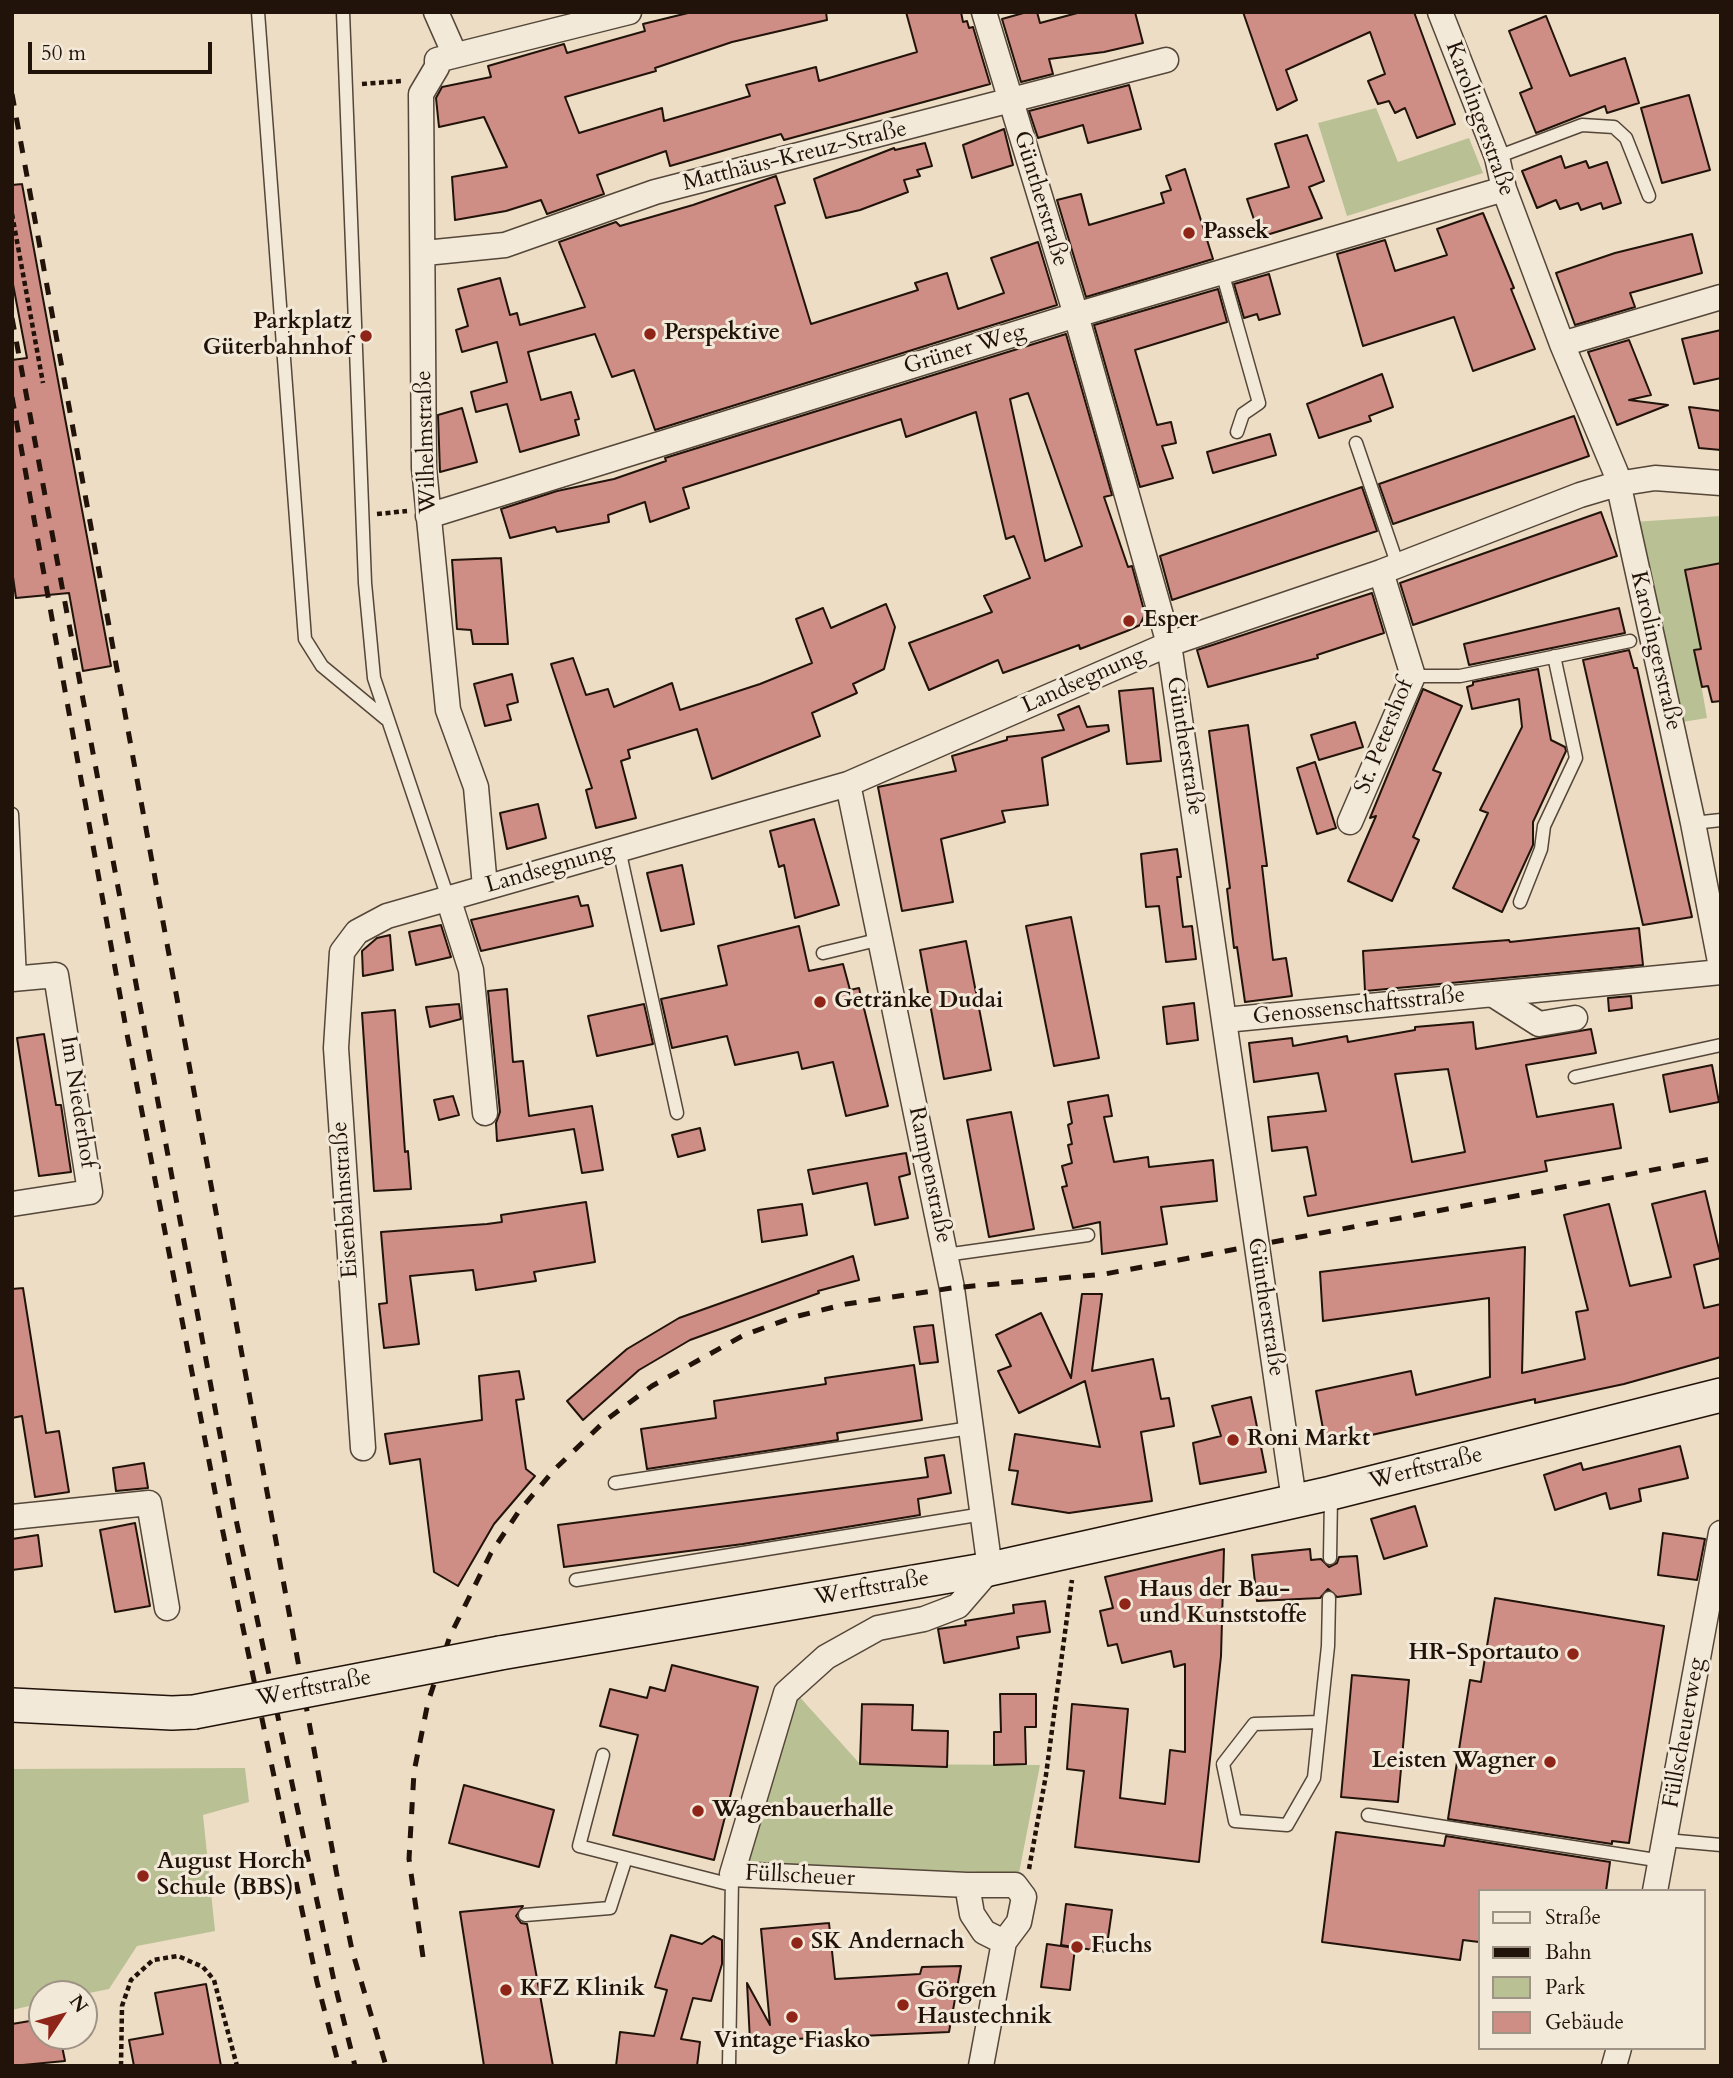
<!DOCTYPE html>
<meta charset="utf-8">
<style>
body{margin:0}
#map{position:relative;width:1733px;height:2078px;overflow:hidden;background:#ecddc4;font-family:Cardo,serif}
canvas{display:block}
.frame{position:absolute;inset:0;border:14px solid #22130a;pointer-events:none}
.legend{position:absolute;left:1478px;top:1889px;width:228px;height:161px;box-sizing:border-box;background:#f3e9d9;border:2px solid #9f9386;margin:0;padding:9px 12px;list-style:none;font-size:21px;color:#22130a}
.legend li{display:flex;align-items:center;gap:14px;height:35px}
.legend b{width:35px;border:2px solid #9f9386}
.north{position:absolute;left:28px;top:1980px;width:70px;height:70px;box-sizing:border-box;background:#f3e9d9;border:2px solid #9f9386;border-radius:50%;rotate:54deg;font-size:19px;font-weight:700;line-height:28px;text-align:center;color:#22130a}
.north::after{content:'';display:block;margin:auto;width:24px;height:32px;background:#8f2418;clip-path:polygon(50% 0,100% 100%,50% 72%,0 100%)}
.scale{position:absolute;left:28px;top:42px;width:184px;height:32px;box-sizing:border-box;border:4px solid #22130a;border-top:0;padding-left:9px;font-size:21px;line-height:24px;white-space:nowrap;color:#22130a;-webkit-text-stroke:5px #f3e9d9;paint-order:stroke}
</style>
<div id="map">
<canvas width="1733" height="2078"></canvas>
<div class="frame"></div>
<ul class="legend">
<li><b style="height:9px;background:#f3e9d9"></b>Straße</li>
<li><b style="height:9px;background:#22130a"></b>Bahn</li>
<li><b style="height:19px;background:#b9c093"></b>Park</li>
<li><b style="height:19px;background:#cf8e85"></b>Gebäude</li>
</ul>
<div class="north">N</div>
<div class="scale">50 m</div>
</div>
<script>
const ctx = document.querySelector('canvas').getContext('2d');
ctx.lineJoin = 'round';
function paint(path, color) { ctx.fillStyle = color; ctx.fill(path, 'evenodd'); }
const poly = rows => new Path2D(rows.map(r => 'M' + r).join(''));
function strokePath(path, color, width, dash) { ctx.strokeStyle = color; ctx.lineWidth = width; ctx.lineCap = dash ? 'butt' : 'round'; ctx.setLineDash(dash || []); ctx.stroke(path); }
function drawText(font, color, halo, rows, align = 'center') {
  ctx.font = font + ' Cardo,serif'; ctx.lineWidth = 6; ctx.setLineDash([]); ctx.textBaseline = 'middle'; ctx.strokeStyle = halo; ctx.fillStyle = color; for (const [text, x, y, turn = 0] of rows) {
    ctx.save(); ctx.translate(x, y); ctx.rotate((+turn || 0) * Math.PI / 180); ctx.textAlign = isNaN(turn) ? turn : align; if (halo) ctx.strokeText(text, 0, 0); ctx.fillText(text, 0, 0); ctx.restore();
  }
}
paint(poly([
 [1376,108,1398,162,1469,138,1483,173,1347,216,1318,123],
 [1721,516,1721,563,1685,571,1701,649,1695,650,1707,718,1676,723,1634,522],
 [797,1694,860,1764,1040,1765,1019,1873,743,1866],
 [245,1768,249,1802,203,1815,215,1931,137,1946,109,1989,84,1994,42,1994,42,2003,12,2010,12,1769]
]), '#b9c093');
const building = poly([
 [692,12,826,12,827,20,732,42,655,68,656,71,565,97,579,133,662,108,664,121,750,96,746,85,816,67,819,81,917,52,906,12,961,12,963,22,967,21,969,28,973,27,990,84,784,140,781,134,670,166,666,151,597,175,604,194,547,214,541,200,506,211,455,220,452,177,507,167,484,117,439,127,436,98,442,87,491,77,488,66,564,44,567,53,645,31,643,24,692,12],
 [1027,12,1037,12,1040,23,1081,12,1135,12,1143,43,1104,52,1049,59,1053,74,1021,82,1002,19,1027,12],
 [1243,12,1414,12,1455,124,1417,138,1405,108,1395,113,1389,101,1378,104,1368,81,1385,74,1370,32,1286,70,1297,100,1277,110,1243,12],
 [1546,16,1570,76,1625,58,1639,103,1607,113,1605,106,1536,133,1520,93,1532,88,1509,31,1546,16],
 [1129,85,1141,129,1088,143,1083,125,1038,138,1029,111,1129,85],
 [1689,95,1710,170,1662,183,1641,108,1689,95],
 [1004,129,1013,165,972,178,963,145,1004,129],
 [1307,135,1324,181,1309,187,1322,218,1260,237,1247,199,1289,187,1275,144,1307,135],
 [925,143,932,166,917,170,920,176,904,180,908,192,860,210,826,218,814,179,894,148,895,150,925,143],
 [1561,156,1565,168,1586,161,1589,168,1607,162,1621,203,1603,209,1601,203,1581,210,1578,203,1560,209,1556,200,1537,208,1522,171,1561,156],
 [1185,169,1213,259,1086,297,1057,200,1081,194,1089,225,1164,203,1161,193,1171,190,1166,176,1185,169],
 [776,176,785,203,775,206,811,324,918,290,915,283,947,273,958,309,1004,293,991,258,1038,242,1057,305,655,430,634,370,612,377,595,334,528,352,541,400,571,392,579,419,575,420,579,435,520,452,507,404,476,412,471,392,507,382,497,342,462,352,456,330,468,326,458,289,500,278,510,315,517,313,520,325,585,307,559,242,616,222,620,226,693,205,776,176],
 [22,184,57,375,111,666,83,671,69,593,16,598,12,570,12,360,27,358,12,279,12,185,22,184],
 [1483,213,1514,288,1511,289,1535,349,1473,371,1454,317,1363,346,1337,254,1385,240,1395,271,1447,255,1437,229,1483,213],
 [1692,234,1702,273,1630,293,1635,307,1575,325,1556,273,1615,253,1692,234],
 [1269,274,1280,314,1259,320,1257,314,1244,318,1234,284,1269,274],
 [1218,289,1227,322,1135,350,1157,425,1171,422,1176,443,1162,446,1173,478,1140,487,1094,325,1218,289],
 [1721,330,1721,378,1694,384,1682,339,1721,330],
 [1066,334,1112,495,1104,497,1128,567,1132,566,1145,614,1140,625,1127,631,1080,649,1079,645,1003,673,998,660,929,690,909,643,992,612,984,596,1030,578,1014,536,1006,539,976,412,906,437,901,419,683,488,689,508,650,522,645,502,608,515,609,522,557,532,555,527,510,538,501,509,557,491,614,479,666,461,665,458,1066,334],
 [1028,393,1082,546,1045,561,1010,399,1028,393],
 [1629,340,1651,395,1629,400,1668,405,1617,425,1588,352,1629,340],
 [1382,374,1393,407,1369,416,1371,421,1319,438,1307,404,1382,374],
 [1689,407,1721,411,1721,450,1699,448,1689,407],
 [462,408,477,462,440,472,438,415,462,408],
 [1574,416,1589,456,1393,524,1379,484,1574,416],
 [1270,434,1276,455,1213,473,1207,452,1270,434],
 [1362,487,1377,531,1172,600,1160,556,1362,487],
 [1601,512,1617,556,1413,625,1400,583,1601,512],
 [501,558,508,644,473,644,471,630,457,629,452,560,501,558],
 [1721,563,1721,701,1712,702,1708,686,1702,687,1694,650,1701,649,1685,570,1721,563],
 [1372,593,1384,633,1317,655,1318,658,1208,687,1197,650,1372,593],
 [886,604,895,627,884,669,853,684,857,693,812,713,820,736,712,779,697,729,628,750,630,758,621,761,636,818,596,828,586,790,592,788,551,664,573,658,586,695,608,689,614,707,672,683,680,710,760,684,812,663,796,619,823,608,831,628,886,604],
 [1619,608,1625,633,1469,665,1464,644,1619,608],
 [1629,650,1634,668,1637,668,1692,917,1643,925,1583,660,1629,650],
 [1538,669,1551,740,1565,747,1566,751,1533,822,1533,845,1502,912,1453,888,1488,813,1480,810,1522,727,1519,699,1472,709,1467,687,1473,685,1473,682,1538,669],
 [512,674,518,702,507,705,511,720,485,726,474,684,512,674],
 [1153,688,1161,761,1127,764,1119,691,1153,688],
 [1423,689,1462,706,1433,770,1441,773,1413,837,1419,840,1392,901,1348,881,1376,816,1370,818,1423,689],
 [1079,706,1087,727,1108,725,1109,731,1042,758,1048,805,1002,811,1005,822,941,839,953,902,902,911,878,787,956,771,952,756,1007,740,1007,737,1064,730,1058,715,1079,706],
 [1355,722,1363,747,1319,760,1311,735,1355,722],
 [1248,725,1267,866,1262,866,1273,960,1286,958,1292,996,1245,1002,1237,947,1234,948,1227,889,1230,888,1209,731,1248,725],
 [1315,762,1336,828,1317,834,1297,768,1315,762],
 [538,804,546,838,507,849,500,813,538,804],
 [814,819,839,905,795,918,784,865,779,867,770,831,814,819],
 [1177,849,1181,877,1177,877,1183,927,1192,926,1196,959,1166,962,1159,906,1146,907,1141,854,1177,849],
 [682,865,694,924,661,931,647,873,682,865],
 [578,896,581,906,588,905,593,926,481,951,471,920,578,896],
 [1071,917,1099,1058,1054,1066,1026,926,1071,917],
 [441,925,451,957,416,965,409,932,441,925],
 [799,926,809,971,843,964,850,990,859,988,888,1106,846,1116,833,1062,802,1069,798,1052,735,1065,727,1036,672,1048,661,999,727,985,718,946,799,926],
 [1639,928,1643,965,1365,991,1363,951,1509,940,1510,942,1639,928],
 [390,935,393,970,363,976,362,951,377,938,390,935],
 [966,941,991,1070,944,1079,920,950,966,941],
 [507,989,513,1062,523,1061,529,1116,592,1106,603,1170,582,1173,574,1129,497,1141,496,1123,500,1112,488,991,507,989],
 [1631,996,1632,1008,1609,1011,1608,998,1631,996],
 [1194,1003,1198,1040,1167,1044,1163,1007,1194,1003],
 [459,1004,461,1019,430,1027,426,1007,459,1004],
 [644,1004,653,1044,597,1056,588,1016,644,1004],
 [395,1010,405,1152,408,1151,411,1189,374,1191,362,1013,395,1010],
 [1473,1022,1476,1049,1591,1029,1596,1053,1526,1065,1537,1117,1613,1104,1621,1148,1545,1161,1547,1171,1308,1216,1304,1197,1316,1195,1307,1147,1272,1151,1268,1117,1326,1111,1318,1073,1254,1082,1249,1043,1292,1038,1293,1046,1347,1036,1348,1042,1415,1030,1415,1027,1473,1022],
 [1448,1069,1465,1152,1412,1162,1395,1074,1448,1069],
 [44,1034,56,1105,61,1105,71,1172,39,1176,17,1038,44,1034],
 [1712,1065,1719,1102,1670,1112,1663,1075,1712,1065],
 [1108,1095,1112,1116,1104,1117,1114,1162,1148,1157,1149,1167,1213,1160,1217,1201,1161,1207,1167,1244,1102,1254,1100,1222,1073,1228,1062,1187,1067,1186,1062,1166,1072,1163,1068,1145,1072,1144,1068,1125,1072,1123,1068,1102,1108,1095],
 [453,1096,459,1115,439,1120,434,1100,453,1096],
 [1011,1112,1034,1229,989,1237,967,1120,1011,1112],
 [700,1128,705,1150,678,1157,672,1135,700,1128],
 [906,1153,910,1174,899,1177,908,1218,875,1225,867,1183,813,1194,808,1170,906,1153],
 [1705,1191,1721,1258,1694,1265,1704,1308,1721,1304,1721,1357,1624,1384,1535,1403,1535,1399,1326,1445,1316,1391,1411,1371,1416,1395,1490,1377,1489,1298,1323,1321,1320,1272,1525,1247,1522,1373,1585,1359,1576,1312,1588,1310,1564,1215,1609,1204,1630,1286,1671,1277,1652,1204,1705,1191],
 [586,1202,595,1262,534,1272,536,1281,476,1290,473,1270,410,1276,419,1344,384,1348,379,1304,387,1303,381,1232,487,1224,502,1222,501,1215,586,1202],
 [802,1204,807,1235,762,1242,758,1210,802,1204],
 [853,1256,859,1280,818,1291,819,1293,690,1340,639,1370,583,1420,567,1401,627,1349,679,1318,853,1256],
 [23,1288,46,1433,59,1431,69,1492,35,1497,22,1416,12,1418,12,1289,23,1288],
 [1082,1294,1102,1294,1092,1371,1153,1359,1161,1399,1169,1398,1174,1426,1141,1432,1152,1501,1069,1513,1012,1504,1018,1471,1009,1470,1015,1434,1100,1447,1085,1381,1019,1413,998,1371,1011,1366,996,1335,1041,1313,1071,1378,1082,1294],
 [933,1325,938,1362,920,1364,914,1327,933,1325],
 [914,1365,922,1420,837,1433,838,1440,647,1469,641,1429,716,1418,714,1401,826,1384,825,1378,914,1365],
 [519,1371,524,1399,516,1400,526,1469,535,1476,494,1524,458,1586,434,1572,420,1459,390,1464,385,1434,482,1420,479,1376,519,1371],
 [1251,1397,1266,1472,1200,1484,1193,1443,1221,1436,1212,1406,1251,1397],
 [1680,1446,1688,1478,1639,1489,1641,1501,1610,1509,1606,1493,1555,1510,1544,1475,1581,1463,1583,1470,1680,1446],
 [944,1455,951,1493,918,1499,920,1515,743,1544,564,1567,558,1525,928,1477,925,1458,944,1455],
 [144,1463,148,1488,116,1491,113,1468,144,1463],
 [1415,1506,1427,1546,1384,1559,1371,1519,1415,1506],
 [135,1523,150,1606,115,1612,100,1530,135,1523],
 [1663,1533,1705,1539,1697,1580,1658,1575,1663,1533],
 [38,1535,42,1566,12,1570,12,1539,38,1535],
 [1224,1549,1221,1656,1199,1862,1075,1847,1084,1771,1067,1769,1072,1704,1128,1709,1120,1798,1165,1804,1170,1750,1185,1752,1185,1664,1174,1667,1171,1651,1122,1663,1117,1644,1108,1646,1100,1611,1113,1608,1105,1577,1224,1549],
 [1310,1549,1311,1560,1321,1559,1329,1567,1337,1563,1339,1557,1357,1556,1361,1594,1337,1597,1328,1589,1320,1598,1257,1601,1252,1555,1310,1549],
 [1495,1598,1664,1626,1629,1843,1612,1841,1612,1844,1448,1819,1470,1680,1481,1682,1495,1598],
 [1045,1601,1050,1632,1017,1637,1019,1648,944,1663,938,1629,966,1625,965,1621,1014,1613,1013,1605,1045,1601],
 [672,1665,758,1687,714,1860,613,1835,638,1735,600,1726,610,1689,647,1698,650,1687,665,1691,672,1665],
 [1352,1675,1409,1680,1398,1802,1341,1797,1352,1675],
 [1000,1694,1036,1694,1036,1727,1025,1727,1026,1764,994,1765,994,1732,1001,1732,1000,1694],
 [862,1704,913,1705,912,1730,948,1731,947,1767,860,1764,862,1704],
 [464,1785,554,1810,539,1867,449,1843,464,1785],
 [1336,1832,1444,1846,1446,1836,1610,1862,1606,1891,1479,1891,1479,1942,1463,1940,1460,1960,1322,1942,1336,1832],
 [1066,1904,1112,1910,1106,1952,1061,1945,1066,1904],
 [523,1906,516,1916,521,1923,527,1924,553,2066,484,2066,460,1912,523,1906],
 [829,1923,835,1979,920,1974,922,1967,961,1966,949,2032,750,2041,747,1983,770,2025,761,1929,829,1923],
 [671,1935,702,1944,713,1936,722,1940,722,1964,711,2001,693,1998,681,2039,700,2042,697,2066,616,2066,620,2032,654,2036,667,1990,655,1987,671,1935],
 [1047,1944,1075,1948,1070,1990,1041,1987,1047,1944],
 [206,1984,221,2066,134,2066,129,2040,163,2034,155,1993,206,1984],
 [42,2019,42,2036,60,2036,65,2061,12,2066,12,2024,42,2019]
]);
paint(building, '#cf8e85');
strokePath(building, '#22130a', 2);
const lane = poly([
 [258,12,305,639,322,666,386,719],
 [343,12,365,583,374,678,448,898],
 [1497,157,1582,125,1614,127,1626,138,1649,196],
 [1222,272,1259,403,1243,414,1237,432],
 [1356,443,1398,566],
 [1413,676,1460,676,1630,641],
 [12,814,20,978],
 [1693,823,1721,820],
 [619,849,677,1113],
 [1520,902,1541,849,1544,826,1576,758,1554,656],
 [823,953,881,939],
 [1575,1077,1721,1045],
 [945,1255,1088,1235],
 [615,1483,970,1428],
 [1330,1558,1331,1496],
 [576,1580,983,1514],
 [1320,1722,1254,1724,1223,1764,1235,1821,1287,1825,1314,1778,1328,1646,1329,1598],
 [603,1755,579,1846,732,1885],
 [1368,1815,1662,1861],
 [1666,1840,1721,1845],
 [525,1915,610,1908,626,1858],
 [729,2066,732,1878]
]);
const street = poly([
 [436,12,455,55],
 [984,12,1076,315,1169,644,1294,1500],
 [1440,12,1497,157,1504,189,1562,344,1616,473,1693,823,1721,967],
 [425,253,505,245,655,192,1166,60],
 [1562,344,1721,297],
 [428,516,1076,315,1504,189],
 [848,784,952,1288,990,1569,958,1606,924,1619,878,1628,826,1657,786,1693,732,1874,967,1885],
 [1350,822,1413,676,1381,572],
 [485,887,476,787,448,710,424,468,421,94,437,67,437,60,629,12],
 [448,898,471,970,485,1113],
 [12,979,56,975,90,1192,12,1204],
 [1492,994,1539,1024,1575,1018],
 [1225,1020,1721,972],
 [363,1448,336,1048,342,952,357,932,387,916,848,784,1169,644,1381,572,1580,495,1617,484,1655,478,1721,483],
 [12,1517,149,1503,167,1608],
 [1655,1891,1721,1533],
 [981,2066,1004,1942,1019,1922,1024,1897,1015,1885,967,1885,972,1914,984,1932,1004,1942],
 [1614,2066,1619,2048]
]);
const secondary = poly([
 [500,1653,990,1569,1331,1493,1721,1395],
 [12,1705,172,1713,194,1712]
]);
strokePath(lane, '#544638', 15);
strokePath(street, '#544638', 27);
strokePath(secondary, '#22130a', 36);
strokePath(poly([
 [362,84,402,81],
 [12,214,43,383],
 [377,514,407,511],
 [12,573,13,573],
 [1029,1869,1046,1775,1072,1580],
 [121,2066,122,2006,131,1980,153,1960,178,1956,203,1967,214,1980,237,2066]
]), '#22130a', 4.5, [5, 3.5]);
strokePath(lane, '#f3e9d9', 12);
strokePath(street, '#f3e9d9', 24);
strokePath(secondary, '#f3e9d9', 33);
strokePath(poly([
 [12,94,338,1881,352,1950,386,2066],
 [12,318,234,1510,334,1981,355,2066],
 [12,397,127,1034,220,1518,317,1982,339,2066],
 [423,1957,409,1859,414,1772,428,1702,450,1636,491,1553,519,1511,555,1469,606,1420,652,1386,744,1335,794,1317,846,1304,952,1288,1105,1274,1721,1157]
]), '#22130a', 5, [12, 12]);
const secondaryBridge = poly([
 [194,1712,500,1653]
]);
strokePath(secondaryBridge, '#22130a', 36, []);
strokePath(secondaryBridge, '#f3e9d9', 33);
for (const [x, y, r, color] of [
 [1189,233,7,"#8f2418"],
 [650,334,7,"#8f2418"],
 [366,336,7,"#8f2418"],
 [1129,621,7,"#8f2418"],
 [820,1002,7,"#8f2418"],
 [1233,1440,7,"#8f2418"],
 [1125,1604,7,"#8f2418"],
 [1573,1654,7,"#8f2418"],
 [1550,1762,7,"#8f2418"],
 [698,1811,7,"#8f2418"],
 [143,1876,7,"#8f2418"],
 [797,1943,7,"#8f2418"],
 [1077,1947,7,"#8f2418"],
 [506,1990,7,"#8f2418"],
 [903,2005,7,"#8f2418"],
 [792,2017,7,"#8f2418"]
]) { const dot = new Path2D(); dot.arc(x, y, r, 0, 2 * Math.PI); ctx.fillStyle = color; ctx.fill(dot); strokePath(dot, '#f3e9d9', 2.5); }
drawText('23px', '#22130a', '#f3e9d9', [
 ["Karolingerstraße",1479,119,70],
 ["Matthäus-Kreuz-Straße",795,157,-14],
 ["Güntherstraße",1040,199,73],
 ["Grüner Weg",965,350,-17],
 ["Wilhelmstraße",427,442,-92],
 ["Karolingerstraße",1655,651,77],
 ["Landsegnung",1084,681,-24],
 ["St. Petershof",1385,737,-68],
 ["Güntherstraße",1184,746,81],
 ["Landsegnung",550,869,-16],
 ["Genossenschaftsstraße",1359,1007,-6],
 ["Im Niederhof",77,1102,81],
 ["Rampenstraße",929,1175,78],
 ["Eisenbahnstraße",346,1200,-94],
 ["Güntherstraße",1265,1307,81],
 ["Werftstraße",1426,1469,-14],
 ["Werftstraße",872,1589,-10],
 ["Werftstraße",314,1689,-11],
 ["Füllscheuerweg",1685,1733,-80],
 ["Füllscheuer",800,1877,3]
]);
drawText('bold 23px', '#22130a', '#f3e9d9', [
 ["Passek",1203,233],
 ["Parkplatz",352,323,"right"],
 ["Güterbahnhof",352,349,"right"],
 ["Perspektive",664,334],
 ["Esper",1143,621],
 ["Getränke Dudai",834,1002],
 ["Roni Markt",1247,1440],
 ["Haus der Bau-",1139,1591],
 ["und Kunststoffe",1139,1617],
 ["HR-Sportauto",1559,1654,"right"],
 ["Leisten Wagner",1536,1762,"right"],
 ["Wagenbauerhalle",712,1811],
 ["August Horch",157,1863],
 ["Schule (BBS)",157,1889],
 ["SK Andernach",811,1943],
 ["Fuchs",1091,1947],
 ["KFZ Klinik",520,1990],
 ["Görgen",917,1992],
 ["Haustechnik",917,2018],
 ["Vintage Fiasko",792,2042,"center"]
], 'left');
</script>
